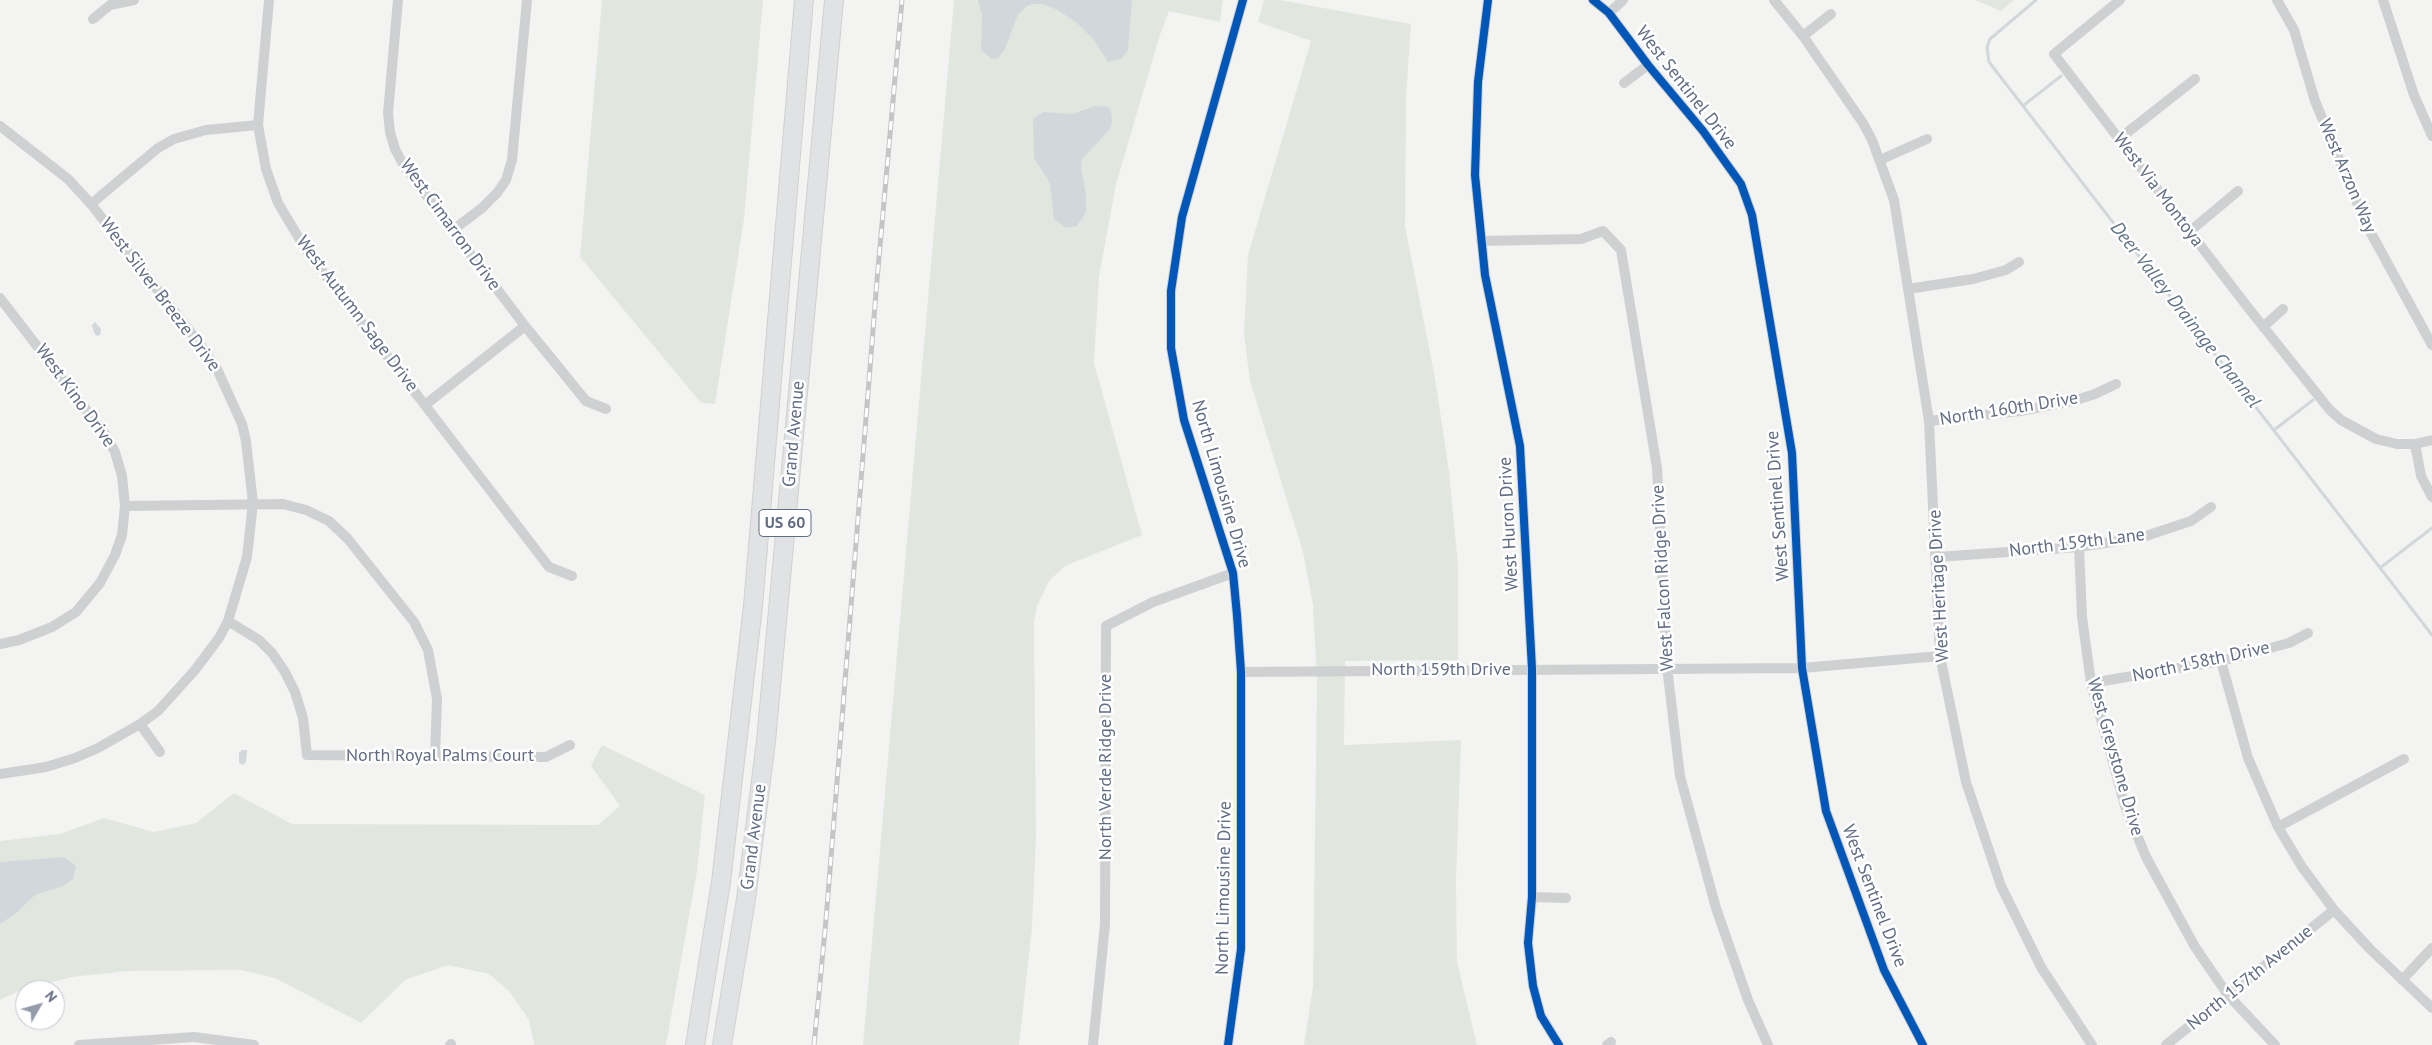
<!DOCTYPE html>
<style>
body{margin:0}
#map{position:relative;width:2432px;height:1045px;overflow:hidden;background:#f3f4f1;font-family:"PT Sans",sans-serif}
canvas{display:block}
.north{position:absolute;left:15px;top:980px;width:50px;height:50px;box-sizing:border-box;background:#fff;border:1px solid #c0c5ce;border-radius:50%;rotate:52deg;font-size:14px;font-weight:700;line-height:20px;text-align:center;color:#616d84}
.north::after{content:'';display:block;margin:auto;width:18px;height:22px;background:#949caa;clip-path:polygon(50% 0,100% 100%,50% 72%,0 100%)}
</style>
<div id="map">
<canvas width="2432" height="1045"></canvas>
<div class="north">N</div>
</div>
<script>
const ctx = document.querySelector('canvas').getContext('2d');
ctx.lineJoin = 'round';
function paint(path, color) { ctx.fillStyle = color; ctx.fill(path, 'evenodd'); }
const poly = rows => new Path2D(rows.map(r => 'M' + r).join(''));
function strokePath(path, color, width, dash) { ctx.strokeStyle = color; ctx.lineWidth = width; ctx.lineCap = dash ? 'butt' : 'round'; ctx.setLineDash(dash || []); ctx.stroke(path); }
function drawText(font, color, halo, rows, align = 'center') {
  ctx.font = font + ' "PT Sans",sans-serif'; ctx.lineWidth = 5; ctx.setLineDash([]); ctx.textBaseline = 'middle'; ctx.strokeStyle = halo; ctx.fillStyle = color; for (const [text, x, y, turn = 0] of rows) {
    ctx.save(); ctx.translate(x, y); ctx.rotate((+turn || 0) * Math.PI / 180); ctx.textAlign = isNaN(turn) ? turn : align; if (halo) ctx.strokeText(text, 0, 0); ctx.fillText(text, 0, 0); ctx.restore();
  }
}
paint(poly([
 [602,0,763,0,744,219,715,404,701,403,580,257],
 [954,0,1223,0,1220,22,1169,11,1160,35,1116,184,1099,277,1094,363,1142,535,1065,566,1049,581,1037,606,1034,622,1036,837,1032,927,1019,1045,863,1045],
 [1264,0,1280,0,1411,24,1406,98,1405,226,1435,378,1449,471,1458,565,1458,660,1345,661,1344,745,1461,740,1456,881,1457,962,1477,1045,1304,1045,1313,986,1317,682,1313,605,1303,552,1250,381,1244,335,1248,255,1311,41,1258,22],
 [1975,0,2014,0,2001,11],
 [602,745,705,795,697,871,666,1045,534,1045,529,1020,509,991,489,974,448,965,405,980,361,1023,275,978,241,970,127,971,72,977,19,991,0,1000,0,841,60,834,104,818,154,832,196,823,234,793,292,824,598,825,620,806,591,766]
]), '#e1e7df');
paint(poly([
 [978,0,1132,0,1128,50,1121,59,1108,62,1094,40,1078,24,1058,10,1043,4,1035,4,1027,6,1018,14,1005,49,998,58,992,59,981,50,982,15],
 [1095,106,1108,107,1111,110,1112,122,1110,129,1082,159,1081,168,1086,194,1086,212,1077,226,1066,228,1054,219,1050,183,1034,158,1033,119,1043,112,1073,114],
 [95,322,101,329,100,335,97,336,94,333,92,325],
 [242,750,247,750,246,762,243,765,239,763,239,753],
 [63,857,74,864,76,868,73,879,63,886,35,895,16,913,0,924,0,862]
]), '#d1d7db');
strokePath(poly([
 [2036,0,1990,39,1987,47,1989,62,2432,635],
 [2024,105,2061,76],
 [2274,430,2313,400],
 [2380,568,2432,528]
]), '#d1d7db', 3);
const highway = poly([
 [695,1045,721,882,753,606,804,0],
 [722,1045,746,899,766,741,834,0]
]);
strokePath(highway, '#cfd1d1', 20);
strokePath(poly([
 [269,0,258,125,266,169,278,203,306,250,549,567,572,576],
 [398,0,388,113,390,132,395,149,404,166,525,326,586,401,606,409],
 [1488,0,1478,82,1475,175,1485,275,1520,446,1532,669,1532,897,1528,943,1533,986,1541,1016,1559,1045],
 [1593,0,1609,13,1648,65,1703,131,1741,184,1752,215,1792,453,1802,668,1826,811,1884,970,1923,1045],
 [1774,0,1803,36,1863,123,1872,140,1894,200,1929,421,1940,656,1966,782,2001,886,2041,967,2092,1045],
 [2120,0,2054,54,2246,305,2329,409,2341,420,2376,439,2397,444,2415,444,2432,440],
 [2277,0,2294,30,2315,101,2366,224,2432,345],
 [2383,0,2414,95,2432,136],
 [1609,13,1623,0],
 [93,19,110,5,134,0],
 [1803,36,1831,14],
 [1624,83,1648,65],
 [0,126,68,179,91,204,202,347,217,369,242,424,246,441,253,503,247,557,228,621,219,638,195,670,158,711,140,724,98,748,75,758,46,767,0,774],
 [2119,139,2195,79],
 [1880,160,1927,139],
 [91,204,158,148,174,139,206,130,258,125],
 [453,230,482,208,497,193,506,180,512,160,527,0],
 [2189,232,2238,191],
 [1481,241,1581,239,1603,231,1621,250,1657,468,1667,667,1680,776,1716,908,1748,1000,1768,1045],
 [1908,289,1973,279,2006,270,2019,262],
 [0,298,105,434,115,452,122,476,125,506,122,535,115,555,100,583,76,612,52,627,19,640,0,644],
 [2263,327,2283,309],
 [425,405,525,326],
 [1929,421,2020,411,2073,401,2095,394,2116,384],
 [2415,444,2421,476,2432,497],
 [125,506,283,504,306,510,329,521,348,539,414,622,428,650,437,699,435,757],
 [2079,547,2082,617,2091,683,2125,806,2146,857,2195,947,2228,995,2275,1045],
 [1937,557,2079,547,2143,537,2191,521,2211,507],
 [228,621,259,640,272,653,285,672,295,692,303,718,307,755,546,757,570,745],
 [2221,661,2248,758,2278,827,2302,867,2334,910,2370,949,2432,1008],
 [1241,672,1802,668,1940,656],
 [2091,683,2221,661,2289,643,2308,633],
 [140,724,160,752],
 [2278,827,2404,759],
 [1532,897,1566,898],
 [2402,980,2432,948],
 [79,1045,194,1037,254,1045],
 [450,1045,451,1044],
 [1093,1045,1105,924,1106,626,1153,602,1233,573],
 [1228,1045,1241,949,1241,672,1237,615,1233,573,1184,420,1171,348,1171,291,1182,217,1243,0],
 [1607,1045,1611,1042],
 [2166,1045,2334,910]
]), '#cfd0d1', 10);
strokePath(highway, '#e1e2e3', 18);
const rail = poly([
 [814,1045,826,920,877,280,902,0]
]);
strokePath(rail, '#c4c5c6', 5);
strokePath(rail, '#fff', 3, [9]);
strokePath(poly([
 [1488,0,1478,82,1475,175,1485,275,1520,446,1532,669,1532,897,1528,943,1533,986,1541,1016,1559,1045],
 [1593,0,1609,13,1648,65,1703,131,1741,184,1752,215,1792,453,1802,668,1826,811,1884,970,1923,1045],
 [1228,1045,1241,949,1241,672,1237,615,1233,573,1184,420,1171,348,1171,291,1182,217,1243,0]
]), '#0057b8', 8);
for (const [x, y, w] of [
 [785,523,52]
]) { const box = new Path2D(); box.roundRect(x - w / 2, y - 13.5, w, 27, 4); ctx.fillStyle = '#fff'; ctx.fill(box); strokePath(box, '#616d84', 1); }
drawText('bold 16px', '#616d84', null, [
 ["US 60",785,523]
]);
drawText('18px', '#616d84', '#fff', [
 ["West Sentinel Drive",1686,88,52],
 ["West Arzon Way",2347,176,67],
 ["West Via Montoya",2158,190,53],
 ["West Cimarron Drive",450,225,54],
 ["West Silver Breeze Drive",160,295,53],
 ["West Autumn Sage Drive",357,314,53],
 ["West Kino Drive",75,396,54],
 ["North 160th Drive",2009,409,-9],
 ["Grand Avenue",794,434,-85],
 ["North Limousine Drive",1221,484,74],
 ["West Sentinel Drive",1778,506,-94],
 ["West Huron Drive",1509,524,-93],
 ["North 159th Lane",2077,543,-7],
 ["West Falcon Ridge Drive",1663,578,-93],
 ["West Heritage Drive",1939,586,-93],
 ["North 158th Drive",2201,662,-12],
 ["North 159th Drive",1441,670],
 ["North Royal Palms Court",440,756],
 ["West Greystone Drive",2115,757,74],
 ["North Verde Ridge Drive",1106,767,-90],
 ["Grand Avenue",754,837,-83],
 ["North Limousine Drive",1224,888,-89],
 ["West Sentinel Drive",1874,896,69],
 ["North 157th Avenue",2250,978,-39]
]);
drawText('italic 19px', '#627588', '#fff', [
 ["Deer Valley Drainage Channel",2185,315,52]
]);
</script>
